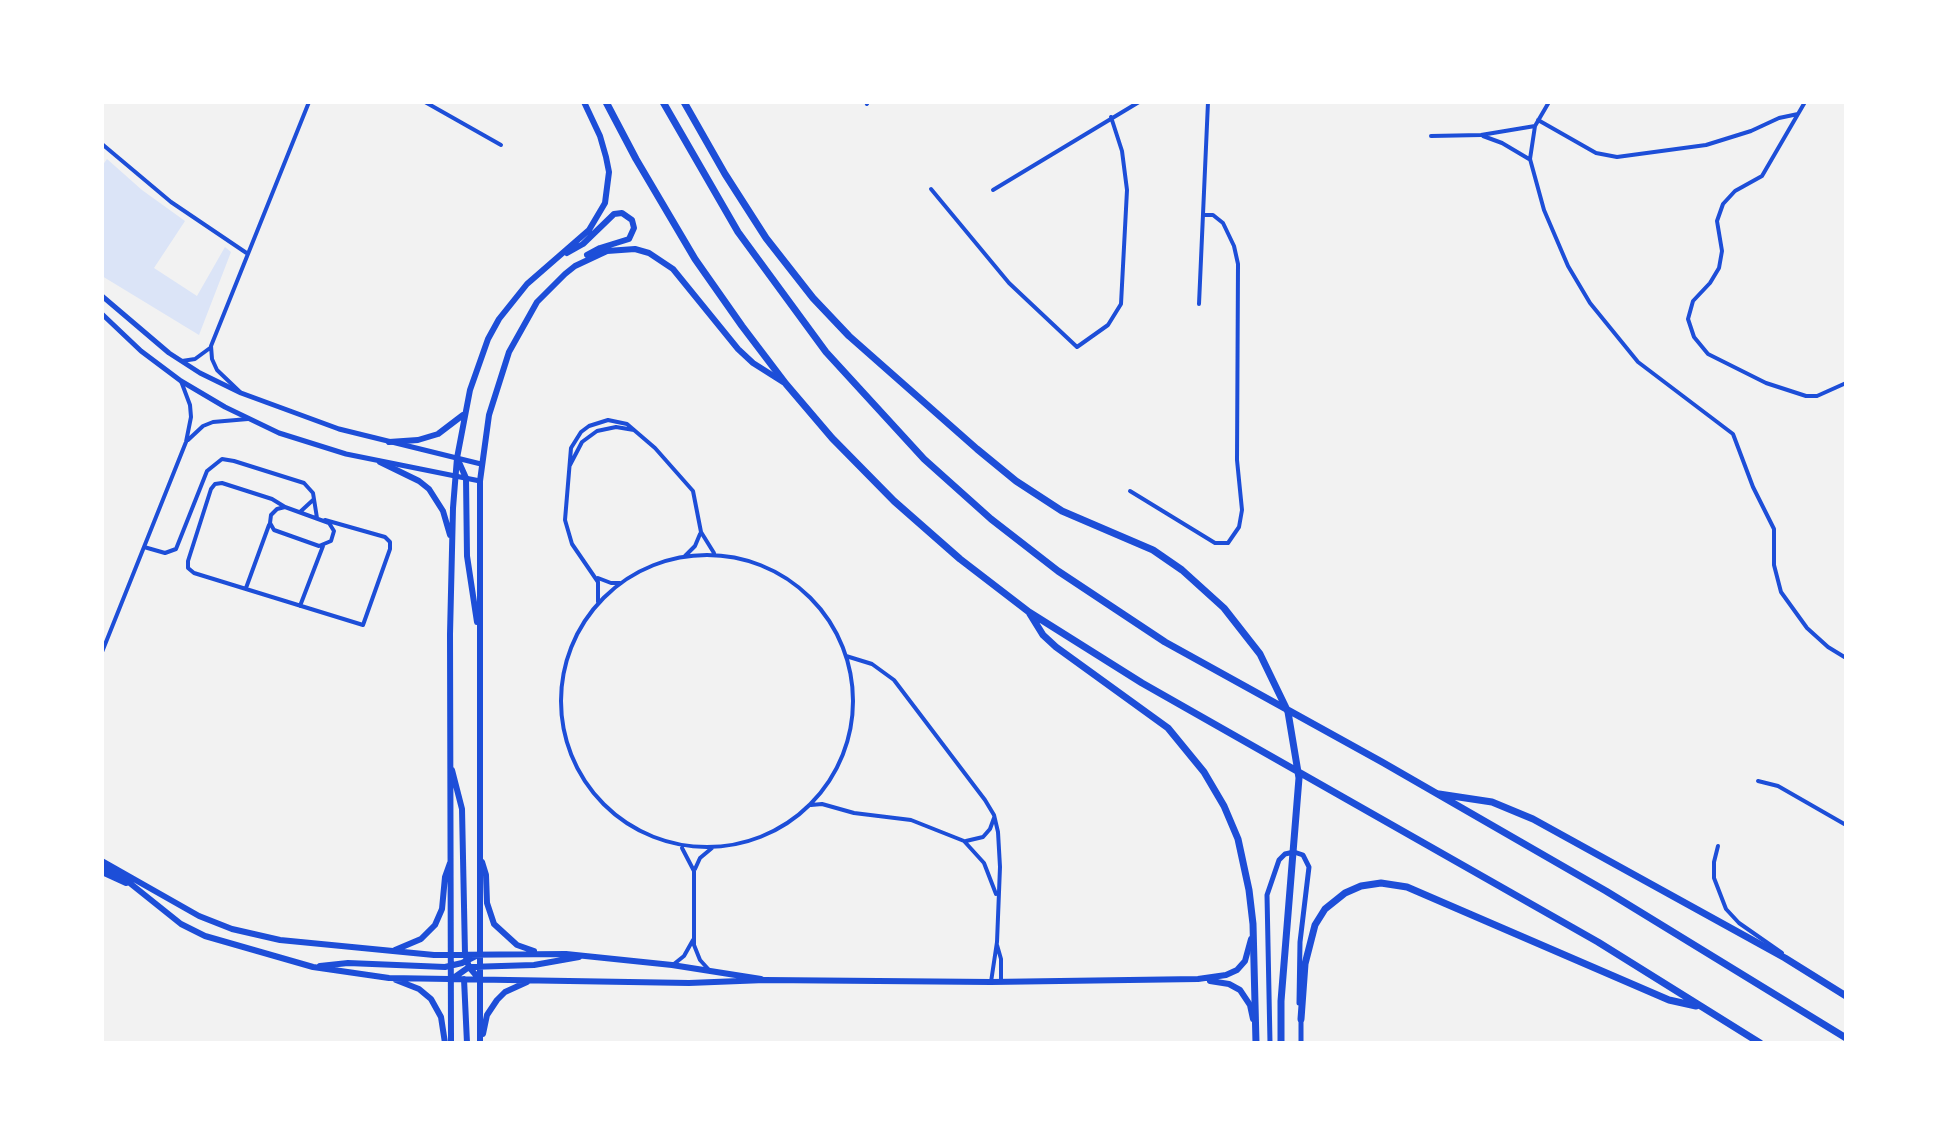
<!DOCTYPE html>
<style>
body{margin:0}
#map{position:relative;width:1948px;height:1145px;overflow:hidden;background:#f2f2f2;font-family:"Sofia Sans Condensed",sans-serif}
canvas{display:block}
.frame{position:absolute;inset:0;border:104px solid #fff;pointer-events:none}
</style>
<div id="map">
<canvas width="1948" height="1145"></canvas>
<div class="frame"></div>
</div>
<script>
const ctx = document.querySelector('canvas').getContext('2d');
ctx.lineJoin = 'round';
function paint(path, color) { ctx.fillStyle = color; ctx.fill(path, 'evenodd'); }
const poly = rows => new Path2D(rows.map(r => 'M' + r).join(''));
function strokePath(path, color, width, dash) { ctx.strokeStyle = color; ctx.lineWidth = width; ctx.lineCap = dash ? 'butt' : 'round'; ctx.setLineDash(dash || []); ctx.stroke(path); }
paint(poly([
 [107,159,142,190,185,221,154,268,197,296,225,247,231,252,199,335,102,276,102,166]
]), '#dbe4f7');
strokePath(poly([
 [425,102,501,145],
 [866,102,867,104],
 [1549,102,1535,126,1530,159,1544,210,1568,266,1590,303,1638,362,1733,434,1753,487,1774,529,1774,565,1781,592,1807,628,1828,647,1846,658],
 [1805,102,1762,176,1735,191,1723,204,1717,221,1722,251,1719,268,1710,283,1693,301,1688,319,1694,337,1708,354,1766,383,1806,396,1817,396,1846,383],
 [1538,120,1596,153,1617,157,1706,145,1751,131,1779,118,1798,114],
 [1431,136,1481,135,1535,126],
 [1483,136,1502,143,1529,159],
 [102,144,171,202,248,254],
 [931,189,1009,283,1077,347,1108,325,1121,304,1127,190,1122,151,1111,117],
 [993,190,1139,102],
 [1199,304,1208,102],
 [182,361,195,359,210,348],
 [239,391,217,370,212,359,211,346,309,102],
 [188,440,203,426,213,422,248,419],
 [570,465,582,442,597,431,616,427,634,430],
 [1130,491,1215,543,1228,543,1239,527,1242,510,1237,460,1238,264,1234,246,1223,223,1213,215,1203,215],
 [285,507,272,499,222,483,215,484,211,489,188,561,188,568,194,573,363,625,390,549,390,542,385,537,325,520],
 [285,507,329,523,334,531,331,541,319,546,274,530,270,523,271,515,277,509,285,507],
 [300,512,313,500],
 [144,547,165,553,176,549,207,471,222,459,234,461,304,483,313,493,317,518],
 '561 701a146 146 0 1 1 292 0a146 146 0 1 1-292 0Z',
 [685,556,695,546,700,534],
 [598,578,611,583,620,583],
 [246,588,269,525],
 [598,602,598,582,572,544,565,520,571,448,581,432,589,426,608,420,627,424,655,448,693,491,701,532,714,553],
 [300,606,323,546],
 [102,652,186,442,191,417,190,405,181,381],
 [846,656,872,664,894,680,985,800,994,815,998,832,1000,867,997,942,991,982],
 [1758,781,1778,786,1846,825],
 [811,805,822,804,854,813,911,820,964,841,984,863,996,894],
 [966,841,983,837,990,829,994,818],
 [1718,846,1714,862,1714,878,1726,909,1739,923,1782,953],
 [682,848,694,871,694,945,700,960,710,971],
 [695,869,700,858,712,848],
 [997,945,1001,959,1001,982],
 [674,964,684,956,693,940]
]), '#1d4ed8', 4);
strokePath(poly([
 [102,296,169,353,200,373,241,393,339,429,481,464],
 [102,314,141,351,181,381,225,407,279,433,346,454,480,481],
 [1301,1017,1301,1043],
 [1270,1043,1267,895,1279,860,1285,854,1294,852,1303,855,1309,867,1300,942,1299,1003]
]), '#1d4ed8', 5);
strokePath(poly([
 [567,253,583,244,614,214,622,213,632,220,634,228,629,239,600,248,587,255],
 [389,442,418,440,438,434,463,415],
 [458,460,466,478,467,556,477,622],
 [380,462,419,481,429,489,443,511,450,535],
 [452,770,462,809,465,954,469,967,480,980],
 [102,861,199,916,232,929,280,940,434,955,566,954,672,965,761,979],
 [482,862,486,875,487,903,494,924,517,945,534,951],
 [102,866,121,876,181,924,205,936,313,967,389,978,689,983,765,980,991,982,1198,979,1226,975,1237,970,1245,961,1251,939],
 [102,872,126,883],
 [395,950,421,939,435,925,442,909,445,877,450,863],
 [320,966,348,963,445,967,462,963,478,955],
 [452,979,469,967,534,965,579,957],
 [464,979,467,1043],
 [396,980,419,989,431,999,441,1017,445,1043],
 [1210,981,1229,984,1240,990,1250,1005,1253,1019],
 [483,1034,487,1015,497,1000,505,992,527,982],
 [451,1043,450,634,453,508,457,458,470,390,488,339,499,319,527,284,589,230,605,203,609,172,606,157,600,136,584,102],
 [480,1043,480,481,489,415,509,352,537,302,565,274,575,266,607,251,635,249,649,253,673,269,738,349,753,363,783,382]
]), '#1d4ed8', 6);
strokePath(poly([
 [606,102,636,159,695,259,742,326,786,384,832,438,894,501,960,559,1029,612,1142,683,1598,942,1760,1043],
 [663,102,738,232,826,352,924,459,991,519,1058,571,1165,642,1382,762,1606,891,1846,1038],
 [684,102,725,174,766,238,813,298,849,336,977,449,1016,481,1062,511,1153,550,1182,570,1224,608,1260,654,1288,712,1299,778,1281,1001,1281,1043],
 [1030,614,1043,635,1056,647,1168,728,1204,772,1224,806,1238,839,1249,890,1253,924,1256,1043],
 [1439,794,1492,802,1533,819,1785,958,1846,996],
 [1301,1019,1305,964,1315,925,1325,909,1345,893,1361,886,1381,883,1407,887,1669,1000,1696,1006]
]), '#1d4ed8', 7);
</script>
